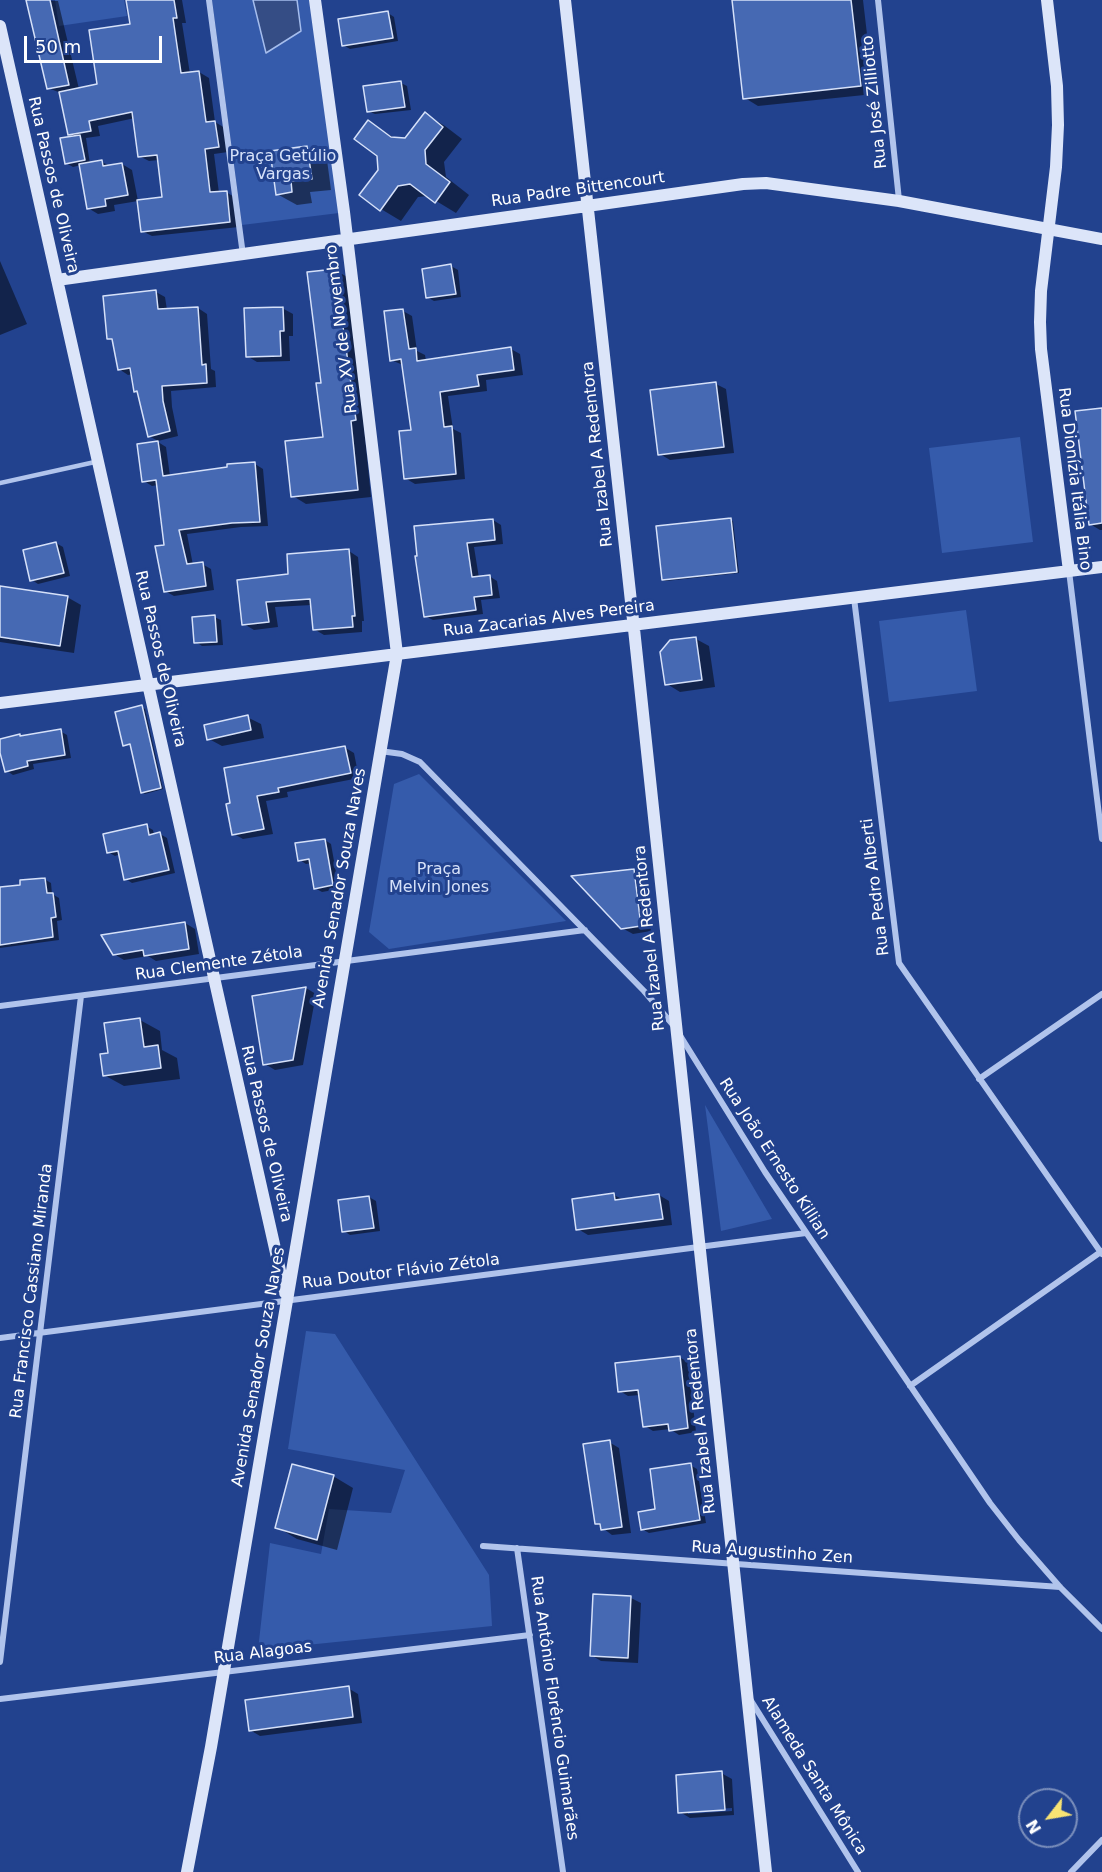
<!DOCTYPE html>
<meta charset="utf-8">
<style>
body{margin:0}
#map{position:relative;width:1102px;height:1872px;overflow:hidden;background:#22428e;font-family:"DejaVu Sans",sans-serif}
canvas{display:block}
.north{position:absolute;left:1018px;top:1788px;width:60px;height:60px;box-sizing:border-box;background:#22428e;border:2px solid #7a8ebb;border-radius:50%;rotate:239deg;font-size:16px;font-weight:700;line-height:24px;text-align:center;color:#fff}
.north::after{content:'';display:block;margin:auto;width:21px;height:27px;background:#f8e373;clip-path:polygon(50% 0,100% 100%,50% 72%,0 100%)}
.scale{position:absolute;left:24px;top:36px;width:138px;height:27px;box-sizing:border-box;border:3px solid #fff;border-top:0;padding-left:8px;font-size:18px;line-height:21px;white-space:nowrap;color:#fff;-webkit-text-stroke:4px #22428e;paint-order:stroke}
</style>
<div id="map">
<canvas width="1102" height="1872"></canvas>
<div class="north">N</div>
<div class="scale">50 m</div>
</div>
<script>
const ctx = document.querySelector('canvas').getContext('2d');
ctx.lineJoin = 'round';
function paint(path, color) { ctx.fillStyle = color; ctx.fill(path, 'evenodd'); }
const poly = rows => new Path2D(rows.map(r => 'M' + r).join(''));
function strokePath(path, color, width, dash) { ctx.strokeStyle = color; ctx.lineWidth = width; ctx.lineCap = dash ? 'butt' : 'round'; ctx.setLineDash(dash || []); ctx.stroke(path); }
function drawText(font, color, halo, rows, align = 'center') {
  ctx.font = font + ' "DejaVu Sans",sans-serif'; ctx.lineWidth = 6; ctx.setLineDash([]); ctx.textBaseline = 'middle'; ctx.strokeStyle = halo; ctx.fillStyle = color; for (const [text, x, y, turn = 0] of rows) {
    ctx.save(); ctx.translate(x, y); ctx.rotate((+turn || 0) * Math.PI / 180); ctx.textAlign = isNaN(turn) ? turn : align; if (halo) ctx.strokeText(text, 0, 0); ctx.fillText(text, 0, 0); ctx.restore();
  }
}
paint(poly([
 [55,0,124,0,127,16,59,26],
 [212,0,310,0,339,213,242,225],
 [1020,437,1033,542,942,553,929,448],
 [966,610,977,691,889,702,879,621],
 [419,774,566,921,389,949,369,932,394,784],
 [705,1105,772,1219,721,1231],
 [306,1331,335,1334,489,1575,492,1626,258,1650,270,1543,321,1554,329,1509,391,1513,405,1470,288,1449]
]), '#355bab');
const water = poly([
 [253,0,297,0,301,31,266,53,253,0]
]);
paint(water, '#354d85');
strokePath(water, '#a5bded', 1.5);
paint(poly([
 [27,0,58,1,79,89,99,85,131,26,128,0,182,0,186,23,182,23,190,74,199,72,209,78,215,122,225,128,228,152,214,154,219,193,226,192,236,198,239,227,152,236,142,231,164,199,159,160,149,161,139,156,135,118,98,126,100,136,86,138,90,164,102,162,110,166,122,164,132,170,138,201,114,205,115,211,98,214,88,208,81,165,73,167,66,163,74,137,69,134,61,93,48,88],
 [734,0,863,0,874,94,758,106,745,98],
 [388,13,394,17,398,41,350,49,343,45],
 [401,83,407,86,411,110,375,114,368,111],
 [425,114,445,126,462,139,444,162,446,177,469,195,456,213,428,196,418,197,401,221,381,209,378,155,369,122,396,139,406,140],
 [307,148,327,160,331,190,310,192,312,203,297,205,277,194],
 [0,261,27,324,0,335],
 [451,266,458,270,461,297,434,301,427,297],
 [335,270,349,278,371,497,306,504,293,496,324,439,322,384],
 [156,292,165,297,167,310,198,308,207,314,211,369,215,371,216,387,171,391,172,407,178,436,158,441,149,436,133,374,128,375,119,369,114,342,109,338],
 [282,308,293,314,293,336,289,336,290,361,257,362,247,356],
 [403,311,412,316,417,351,425,355,426,361,511,349,520,354,523,375,486,380,487,391,448,396,453,429,461,433,465,479,415,484,405,478,413,432,403,365,391,360],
 [716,384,726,389,734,453,670,460,660,454],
 [1102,410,1102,530,1100,530,1090,524],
 [158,442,166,447,170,476,255,464,263,469,268,526,241,527,187,534,193,565,202,564,211,569,214,590,174,596,165,591,166,547,158,485,152,486,144,481],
 [493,520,501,525,503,544,474,547,479,578,489,576,497,581,500,598,481,600,483,614,433,620,425,616,417,557],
 [730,520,733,521,739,573,666,581,663,580],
 [56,543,63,547,70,576,38,584,32,580],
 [349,551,358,557,364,621,362,621,362,632,324,635,314,629,312,605,275,607,278,627,254,630,244,624,290,576],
 [0,588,67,597,81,605,74,653,0,642],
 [214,617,221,620,223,645,202,646,196,642],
 [696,639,709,646,715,687,680,692,667,684],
 [142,707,145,709,163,789,145,794,142,792,132,745,124,745],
 [247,717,261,724,264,738,222,746,209,739],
 [60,731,67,735,71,758,33,764,34,769,13,775,7,771,0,741,19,736,22,737],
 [344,747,354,753,359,778,287,792,288,797,266,801,273,834,243,839,234,834,228,805],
 [146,826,153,830,154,835,160,834,167,838,175,873,132,883,126,879,120,854,115,856,108,852],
 [325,840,331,844,339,889,322,892,315,888,311,863,306,864,300,860],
 [634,870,644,876,651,931,633,934,622,928,574,877],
 [44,879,51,883,52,894,59,898,62,920,57,921,59,940,0,948,0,889,22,886],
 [185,923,195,929,199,954,156,961,148,956,124,960,114,954],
 [306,988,316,994,303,1065,275,1070,265,1064,253,997],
 [140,1020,160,1031,162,1050,177,1058,180,1079,124,1086,104,1075,110,1054],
 [614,1195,624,1200,659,1195,669,1201,672,1225,588,1235,578,1229],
 [369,1197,376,1201,380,1231,350,1235,344,1231],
 [679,1357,688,1362,696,1432,679,1435,670,1429,653,1431,645,1426,640,1395,628,1396,620,1391],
 [609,1442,619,1448,631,1533,612,1535,596,1523],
 [690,1465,697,1469,706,1523,649,1533,642,1529],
 [333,1476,353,1488,337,1550,297,1539,277,1527],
 [631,1598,641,1603,638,1663,601,1661,591,1655],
 [348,1688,358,1694,362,1723,260,1736,250,1730],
 [721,1773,732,1779,734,1815,690,1818,680,1812],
 [732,1808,732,1811,688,1814,688,1811]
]), '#0007');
const building = poly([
 [26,0,50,0,69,85,47,89,26,0],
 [126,0,174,0,177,18,173,18,181,73,199,71,206,122,215,121,219,147,205,149,210,192,227,191,230,222,141,232,137,200,162,197,157,155,138,157,132,112,89,121,91,131,68,135,59,92,97,84,89,30,130,24,126,0],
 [732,0,851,0,861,86,743,99,732,0],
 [388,11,393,38,342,46,338,19,388,11],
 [401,81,405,107,367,112,363,86,401,81],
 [425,112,443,127,425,150,426,164,450,182,435,203,410,184,398,186,380,211,359,195,378,170,377,156,354,139,368,120,391,137,405,138,425,112],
 [80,135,85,160,65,164,60,138,80,135],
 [307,146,312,179,291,181,292,192,276,195,270,151,307,146],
 [102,160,103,166,122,163,128,195,105,199,106,206,87,209,79,164,102,160],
 [451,264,456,294,426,298,422,269,451,264],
 [335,269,356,420,351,421,358,490,291,497,285,441,323,437,316,383,321,383,307,272,335,269],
 [156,290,158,309,198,307,202,365,206,364,207,383,162,386,163,401,170,431,148,437,137,391,134,392,130,368,118,370,112,339,107,339,103,296,156,290],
 [283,307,284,331,280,331,281,356,246,357,244,308,283,307],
 [403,309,409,349,416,348,417,361,511,347,514,370,477,375,479,386,440,392,444,427,452,426,456,474,404,479,399,431,411,430,401,359,390,361,384,311,403,309],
 [716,382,724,447,658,455,650,390,716,382],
 [1102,408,1102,523,1089,525,1075,411,1102,408],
 [158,441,163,476,227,467,227,464,255,462,260,522,232,523,179,530,187,564,203,562,206,586,164,592,155,546,164,545,156,480,142,482,137,444,158,441],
 [731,518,737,572,662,580,656,526,731,518],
 [493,519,495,540,467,543,472,577,490,575,492,595,474,597,476,610,424,617,415,556,417,556,414,526,493,519],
 [56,542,64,573,30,581,23,550,56,542],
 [349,549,355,616,352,616,353,627,313,630,310,599,266,602,269,622,242,625,237,580,288,574,287,554,349,549],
 [0,586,68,596,60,646,0,637,0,586],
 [215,615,217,642,194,643,192,617,215,615],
 [696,637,702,680,665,685,660,652,670,640,696,637],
 [142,705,161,788,141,793,130,744,123,746,115,712,142,705],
 [248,715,251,730,207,740,204,725,248,715],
 [61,729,65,755,27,761,28,766,5,772,0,753,0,739,20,734,20,736,61,729],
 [345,746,351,773,278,788,279,792,257,796,264,829,232,835,226,804,230,803,224,768,345,746],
 [147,824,149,835,160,832,169,870,124,880,118,851,107,853,103,834,147,824],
 [325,839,333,885,314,889,309,859,298,861,295,843,325,839],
 [634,869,641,926,621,929,571,876,634,869],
 [45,878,47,893,53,893,56,917,51,918,53,937,0,945,0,887,20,885,20,880,45,878],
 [185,922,189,949,144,956,143,950,113,955,101,935,185,922],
 [306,987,293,1060,263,1065,252,996,306,987],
 [140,1018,144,1047,158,1045,161,1068,103,1076,100,1054,108,1053,104,1023,140,1018],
 [614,1193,615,1200,659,1194,663,1219,576,1230,572,1199,614,1193],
 [369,1196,374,1228,342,1232,338,1200,369,1196],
 [680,1356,688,1428,669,1431,668,1424,643,1427,638,1390,618,1392,615,1363,680,1356],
 [610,1440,622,1527,601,1530,600,1524,595,1524,583,1444,610,1440],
 [691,1463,700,1520,641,1530,638,1512,655,1509,650,1469,691,1463],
 [292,1464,334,1475,317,1540,275,1528,292,1464],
 [593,1594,631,1596,628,1658,590,1656,593,1594],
 [349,1686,353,1717,249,1731,245,1700,349,1686],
 [722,1771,725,1810,678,1813,676,1775,722,1771]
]);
paint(building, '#4669b3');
strokePath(building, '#d6e1f9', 1.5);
strokePath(poly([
 [0,483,95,462]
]), '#b1c4ec', 4.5);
strokePath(poly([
 [209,0,243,255],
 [878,0,899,200],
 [1069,571,1102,839],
 [854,598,899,963,1102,1254],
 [380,751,402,754,420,762,644,991,674,1026],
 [0,1006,585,930],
 [681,1037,765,1172,990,1503,1019,1540,1060,1587,1102,1629],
 [979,1079,1102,994],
 [0,1338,806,1233],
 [910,1386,1102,1251],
 [483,1546,1060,1587],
 [517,1548,563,1872],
 [0,1662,81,996],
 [0,1699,530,1635],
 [750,1699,858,1872],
 [1071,1872,1102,1840]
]), '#b1c4ec', 6);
strokePath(poly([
 [565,0,634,629,766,1872],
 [1047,0,1057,86,1058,125,1056,167,1041,291,1040,322,1041,349,1069,571],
 [0,26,285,1293],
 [57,280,587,206,743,184,766,183,899,201,1102,239],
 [0,703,1102,567],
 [187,1872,211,1747,397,654,344,212,315,0]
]), '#dce5f9', 12);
drawText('16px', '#fff', '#22428e', [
 ["Rua José Zilliotto",875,102,-96],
 ["Rua Passos de Oliveira",53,185,77],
 ["Rua Padre Bittencourt",578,190,-8],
 ["Rua XV de Novembro",342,329,-97],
 ["Rua Izabel A Redentora",598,454,-96],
 ["Rua Dionízia Itália Bino",1074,479,83],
 ["Rua Zacarias Alves Pereira",549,619,-7],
 ["Rua Passos de Oliveira",160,659,77],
 ["Rua Pedro Alberti",876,887,-97],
 ["Avenida Senador Souza Naves",340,888,-80],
 ["Rua Izabel A Redentora",650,938,-96],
 ["Rua Clemente Zétola",219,964,-8],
 ["Rua Passos de Oliveira",266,1134,77],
 ["Rua João Ernesto Killian",774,1159,57],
 ["Rua Doutor Flávio Zétola",401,1272,-7],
 ["Rua Francisco Cassiano Miranda",32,1291,-83],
 ["Avenida Senador Souza Naves",259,1367,-80],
 ["Rua Izabel A Redentora",701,1421,-96],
 ["Rua Augustinho Zen",772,1553,4],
 ["Rua Alagoas",263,1653,-7],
 ["Rua Antônio Florêncio Guimarães",554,1708,82],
 ["Alameda Santa Mônica",814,1776,58]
]);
drawText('16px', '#d6e1f9', '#22428e', [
 ["Praça Getúlio",283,157],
 ["Vargas",283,175],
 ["Praça",439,870],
 ["Melvin Jones",439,888]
]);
</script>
